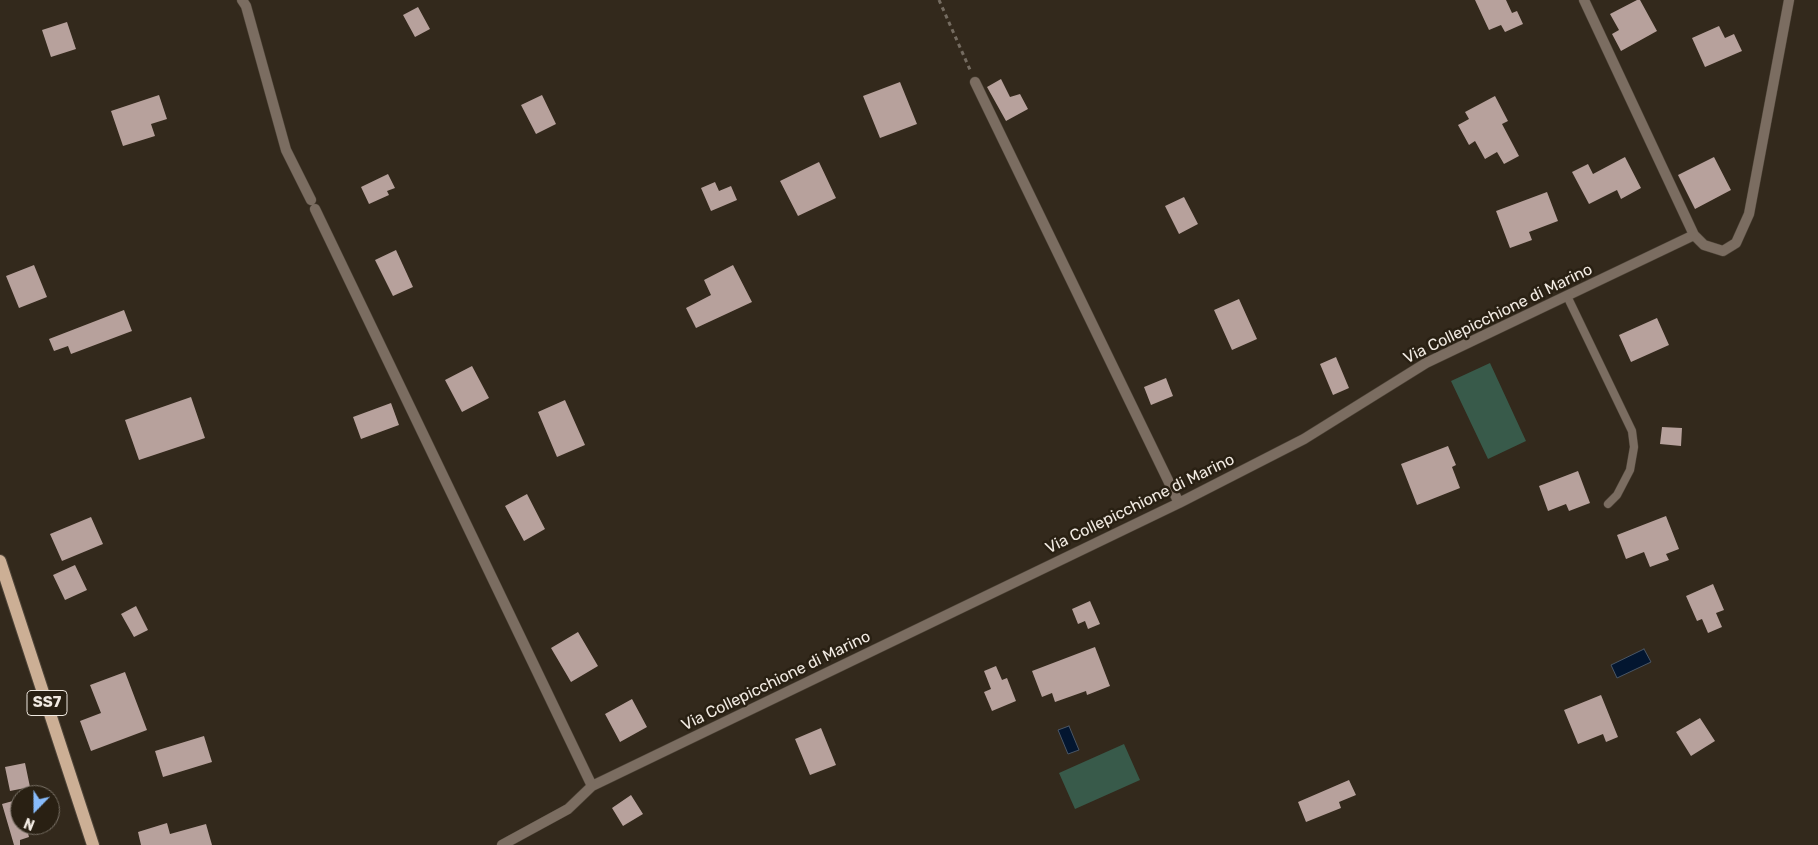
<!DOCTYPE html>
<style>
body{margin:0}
#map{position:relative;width:1818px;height:845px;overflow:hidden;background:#33291c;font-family:Rubik,sans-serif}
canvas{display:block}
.north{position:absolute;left:10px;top:785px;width:50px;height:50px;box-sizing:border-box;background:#292013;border:1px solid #797166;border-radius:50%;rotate:202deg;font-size:14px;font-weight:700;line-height:20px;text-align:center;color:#f1eae2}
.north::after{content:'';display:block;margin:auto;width:18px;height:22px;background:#87bbfb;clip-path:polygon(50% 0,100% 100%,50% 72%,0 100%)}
</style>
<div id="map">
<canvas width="1818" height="845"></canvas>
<div class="north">N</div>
</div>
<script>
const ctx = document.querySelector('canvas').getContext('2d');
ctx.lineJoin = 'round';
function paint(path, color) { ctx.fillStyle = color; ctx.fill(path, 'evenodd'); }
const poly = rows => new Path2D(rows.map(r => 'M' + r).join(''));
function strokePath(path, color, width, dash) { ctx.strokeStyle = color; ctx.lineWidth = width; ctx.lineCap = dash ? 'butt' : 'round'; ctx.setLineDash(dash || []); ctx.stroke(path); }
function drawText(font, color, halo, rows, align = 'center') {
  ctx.font = font + ' Rubik,sans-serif'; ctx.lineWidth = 5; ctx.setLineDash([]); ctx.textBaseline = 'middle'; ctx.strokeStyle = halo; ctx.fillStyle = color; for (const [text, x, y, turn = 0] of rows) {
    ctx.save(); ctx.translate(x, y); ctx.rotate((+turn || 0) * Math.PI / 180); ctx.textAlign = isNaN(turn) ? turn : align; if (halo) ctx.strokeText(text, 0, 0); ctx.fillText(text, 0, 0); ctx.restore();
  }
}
paint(poly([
 [1490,363,1526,441,1488,459,1451,381],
 [1124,744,1140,780,1075,809,1059,773]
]), '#385a4a');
const water = poly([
 [1644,649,1651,662,1617,678,1611,665,1644,649],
 [1069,726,1079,750,1068,754,1058,730,1069,726]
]);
paint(water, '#031630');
strokePath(water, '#4a5665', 1);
paint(poly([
 [1475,0,1506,0,1512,13,1517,11,1523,24,1505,32,1501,25,1489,30],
 [1637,0,1640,0,1657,31,1621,51,1612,34,1619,30,1610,14],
 [418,7,430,29,415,37,403,15],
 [67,22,76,49,51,57,42,30],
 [1719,26,1725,38,1734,34,1742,51,1705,67,1692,38],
 [1001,79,1010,97,1020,94,1028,109,1006,121,987,87],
 [900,82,917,124,880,138,863,96],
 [159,95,167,119,151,124,155,136,123,146,111,111],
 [542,95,556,124,536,134,521,105],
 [1495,96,1508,121,1502,124,1519,156,1504,164,1497,152,1485,159,1475,141,1469,145,1458,125,1469,119,1465,112],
 [1625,157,1641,188,1621,199,1617,190,1589,204,1572,172,1588,164,1593,174],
 [1714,157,1731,190,1695,209,1678,175],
 [819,162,836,198,798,216,780,181],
 [388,174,395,188,387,191,389,195,369,204,361,187],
 [715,182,719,191,731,186,737,200,711,211,701,188],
 [1547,192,1558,221,1529,232,1532,240,1510,248,1496,211],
 [1184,197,1198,224,1179,234,1165,206],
 [396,250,413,287,393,296,375,260],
 [34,265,47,297,19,308,6,276],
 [733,265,752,302,696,328,686,308,711,295,704,280],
 [1239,299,1257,339,1232,350,1214,310],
 [124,310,132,331,71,354,68,346,54,351,49,339],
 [1657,318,1669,345,1631,362,1619,335],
 [1336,357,1349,388,1333,395,1320,364],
 [472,366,489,398,462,412,445,380],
 [1166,378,1173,396,1151,405,1144,387],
 [191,397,205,438,139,460,125,420],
 [565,400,585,445,557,457,538,412],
 [391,403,399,425,361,439,353,417],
 [1662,427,1682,428,1681,446,1660,444],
 [1448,446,1456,465,1452,467,1460,488,1417,505,1401,464],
 [1578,471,1590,503,1569,511,1566,504,1548,511,1539,486],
 [527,494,545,529,524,541,505,506],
 [1666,516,1679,549,1666,554,1669,560,1650,567,1644,552,1626,559,1617,535],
 [91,517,103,544,62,561,50,534],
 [75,565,87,590,65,600,53,575],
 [1713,584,1724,610,1716,613,1722,627,1708,633,1702,619,1697,621,1686,596],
 [1090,601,1100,624,1088,629,1085,621,1078,624,1072,609],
 [136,606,148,630,134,637,121,614],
 [578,632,598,666,571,682,551,648],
 [1095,647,1110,686,1087,695,1086,691,1055,702,1052,693,1042,697,1032,671],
 [996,666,1002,680,1007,678,1016,701,992,711,984,692,991,689,984,671],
 [125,672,147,730,91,751,80,721,101,713,90,685],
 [1601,695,1618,737,1606,742,1603,734,1578,744,1564,710],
 [632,699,647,727,620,742,605,714],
 [1700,718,1715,741,1691,756,1676,732],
 [821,728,836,765,810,775,795,739],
 [204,736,212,762,163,777,155,751],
 [25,763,30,787,10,791,5,767],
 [1349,780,1356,795,1339,802,1341,808,1306,822,1298,802],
 [631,795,643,814,623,826,612,808],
 [20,799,20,825,26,825,29,837,20,840,20,845,14,845,2,804],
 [167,823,170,834,206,824,212,845,141,845,138,832]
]), '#b7a19c');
const lane = poly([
 [1567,296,1632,431,1634,447,1630,470,1617,495,1608,504]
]);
const street = poly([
 [242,0,246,6,286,150,311,200],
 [1584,0,1694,235,1704,245,1723,251,1736,243,1749,214,1789,0],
 [975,82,1179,503],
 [315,209,592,786],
 [502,845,568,809,592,786,1179,503,1304,439,1426,363,1694,235]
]);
const primary = poly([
 [0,561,93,845]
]);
strokePath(lane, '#4e4438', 9);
strokePath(street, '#4e4438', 11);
strokePath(primary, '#4e4438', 14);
strokePath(poly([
 [939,0,971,72]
]), '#756c61', 3, [4, 4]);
strokePath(lane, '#7b6d61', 8);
strokePath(street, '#7b6d61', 10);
strokePath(primary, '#ccaf95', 12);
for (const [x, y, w] of [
 [47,703,40]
]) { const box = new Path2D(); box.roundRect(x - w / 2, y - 12.5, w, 25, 4); ctx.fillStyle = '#292013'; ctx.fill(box); strokePath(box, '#f1eae2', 1); }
drawText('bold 15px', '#f1eae2', null, [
 ["SS7",47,703]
]);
drawText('16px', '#f1eae2', '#292013', [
 ["Via Collepicchione di Marino",1498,314,-26],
 ["Via Collepicchione di Marino",1140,504,-26],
 ["Via Collepicchione di Marino",776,681,-26]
]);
</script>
